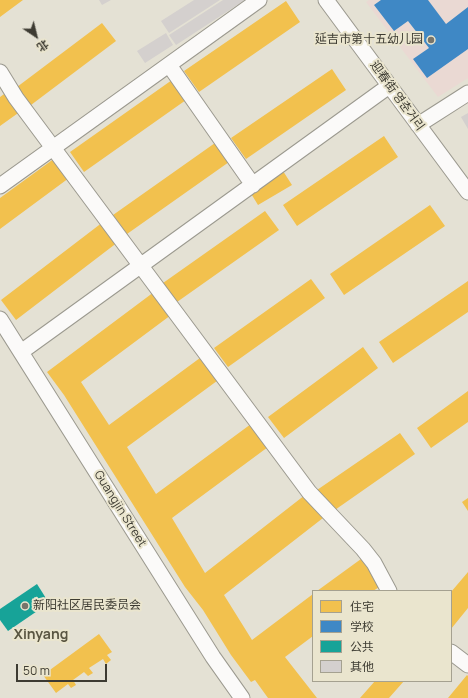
<!DOCTYPE html>
<meta charset="utf-8">
<style>
body{margin:0}
#map{position:relative;width:468px;height:698px;overflow:hidden;background:#e4e1d4;font-family:Manrope,"Noto Sans SC",sans-serif}
canvas{display:block}
.legend{position:absolute;left:312px;top:590px;width:140px;height:92px;box-sizing:border-box;background:#eae5ce;border:1px solid #a5a190;margin:0;padding:5px 7px;list-style:none;font-size:12px;color:#3d3b32}
.legend li{display:flex;align-items:center;gap:8px;height:20px}
.legend b{width:20px;border:1px solid #a5a190}
.north{position:absolute;left:16px;top:16px;width:40px;height:40px;-webkit-text-stroke:3px #eae5ce;paint-order:stroke;rotate:145deg;font-size:11px;font-weight:700;line-height:16px;text-align:center;color:#3d3b32}
.north::after{content:'';display:block;margin:auto;width:14px;height:18px;background:#3d3b32;clip-path:polygon(50% 0,100% 100%,50% 72%,0 100%)}
.scale{position:absolute;left:16px;top:664px;width:91px;height:18px;box-sizing:border-box;border:2px solid #3d3b32;border-top:0;padding-left:5px;font-size:12px;line-height:14px;white-space:nowrap;color:#3d3b32;-webkit-text-stroke:3px #eae5ce;paint-order:stroke}
</style>
<div id="map">
<canvas width="468" height="698"></canvas>
<ul class="legend">
<li><b style="height:11px;background:#f2c14e"></b>住宅</li>
<li><b style="height:11px;background:#3f88c5"></b>学校</li>
<li><b style="height:11px;background:#17a398"></b>公共</li>
<li><b style="height:11px;background:#d4d0ce"></b>其他</li>
</ul>
<div class="north">北</div>
<div class="scale">50 m</div>
</div>
<script>
const ctx = document.querySelector('canvas').getContext('2d');
ctx.lineJoin = 'round';
function paint(path, color) { ctx.fillStyle = color; ctx.fill(path, 'evenodd'); }
const poly = rows => new Path2D(rows.map(r => 'M' + r).join(''));
function strokePath(path, color, width, dash) { ctx.strokeStyle = color; ctx.lineWidth = width; ctx.lineCap = dash ? 'butt' : 'round'; ctx.setLineDash(dash || []); ctx.stroke(path); }
function drawText(font, color, halo, rows, align = 'center') {
  ctx.font = font + ' Manrope,"Noto Sans SC","Noto Sans KR",sans-serif'; ctx.lineWidth = 4; ctx.setLineDash([]); ctx.textBaseline = 'middle'; ctx.strokeStyle = halo; ctx.fillStyle = color; for (const [text, x, y, turn = 0] of rows) {
    ctx.save(); ctx.translate(x, y); ctx.rotate((+turn || 0) * Math.PI / 180); ctx.textAlign = isNaN(turn) ? turn : align; if (halo) ctx.strokeText(text, 0, 0); ctx.fillText(text, 0, 0); ctx.restore();
  }
}
paint(poly([
 [369,0,468,0,468,78,438,97,366,2]
]), '#ead9d3');
paint(poly([
 [0,0,23,0,0,17],
 [286,1,300,22,199,92,184,71],
 [102,23,116,41,31,105,17,87],
 [332,69,346,90,246,159,231,138],
 [172,80,186,100,84,172,70,152],
 [7,92,21,111,0,126,0,97],
 [384,136,398,157,297,226,283,205],
 [215,143,229,162,127,234,113,215],
 [55,158,69,178,0,229,0,198],
 [283,171,292,185,258,205,250,192],
 [430,205,445,226,344,295,330,274],
 [265,211,279,230,177,302,163,283],
 [103,222,118,242,16,320,1,300],
 [311,279,325,298,228,367,214,348],
 [468,281,468,312,393,363,379,342],
 [154,292,171,315,81,382,109,425,204,355,221,378,127,447,156,494,251,424,268,447,172,518,205,573,305,495,323,518,224,595,252,640,313,594,313,636,285,657,317,698,268,698,255,680,251,682,231,655,203,610,185,587,64,395,47,372],
 [363,347,378,368,284,438,268,417],
 [468,391,468,422,431,448,417,428],
 [400,433,415,454,332,512,317,490],
 [468,498,468,511,462,502],
 [361,559,381,586,373,591,317,591],
 [468,572,468,608,451,629,451,592],
 [99,634,112,652,107,655,111,660,106,664,103,659,89,668,93,673,88,676,84,672,73,680,76,685,71,688,68,684,56,693,43,675],
 [467,675,468,676,468,698,448,698],
 [375,681,404,681,389,698,360,698]
]), '#f2c14e');
paint(poly([
 [381,0,428,0,446,24,468,7,468,49,427,78,413,59,429,48,408,21,394,31,374,5]
]), '#3f88c5');
paint(poly([
 [37,584,49,603,8,631,0,620,0,609]
]), '#17a398');
paint(poly([
 [99,0,111,0,102,5],
 [194,0,220,0,169,33,161,21],
 [223,0,245,0,176,45,169,35],
 [166,33,173,45,145,63,137,51],
 [468,113,468,129,461,117]
]), '#d4d0ce');
const minor = poly([
 [326,0,468,192],
 [169,65,253,185],
 [0,72,16,98,309,492,363,549,374,563,389,591],
 [418,125,468,93],
 [0,186,259,0],
 [0,319,213,657,242,698],
 [21,352,389,86],
 [451,652,468,665]
]);
strokePath(minor, '#9b998f', 17);
strokePath(minor, '#fbfaf9', 15);
for (const [x, y, r, color] of [
 [431,40,4,"#77756b"],
 [25,606,4,"#77756b"]
]) { const dot = new Path2D(); dot.arc(x, y, r, 0, 2 * Math.PI); ctx.fillStyle = color; ctx.fill(dot); strokePath(dot, '#eae5ce', 1.5); }
drawText('12px', '#3d3b32', '#eae5ce', [
 ["延吉市第十五幼儿园",423,40],
 ["新阳社区居民委员会",33,606,"left"]
], 'right');
drawText('12px', '#3d3b32', '#eae5ce', [
 ["迎春街 영춘거리",397,96,54],
 ["Guangjin Street",120,509,58]
]);
drawText('bold 14px', '#5a5642', '#eae5ce', [
 ["Xinyang",41,635]
]);
</script>
